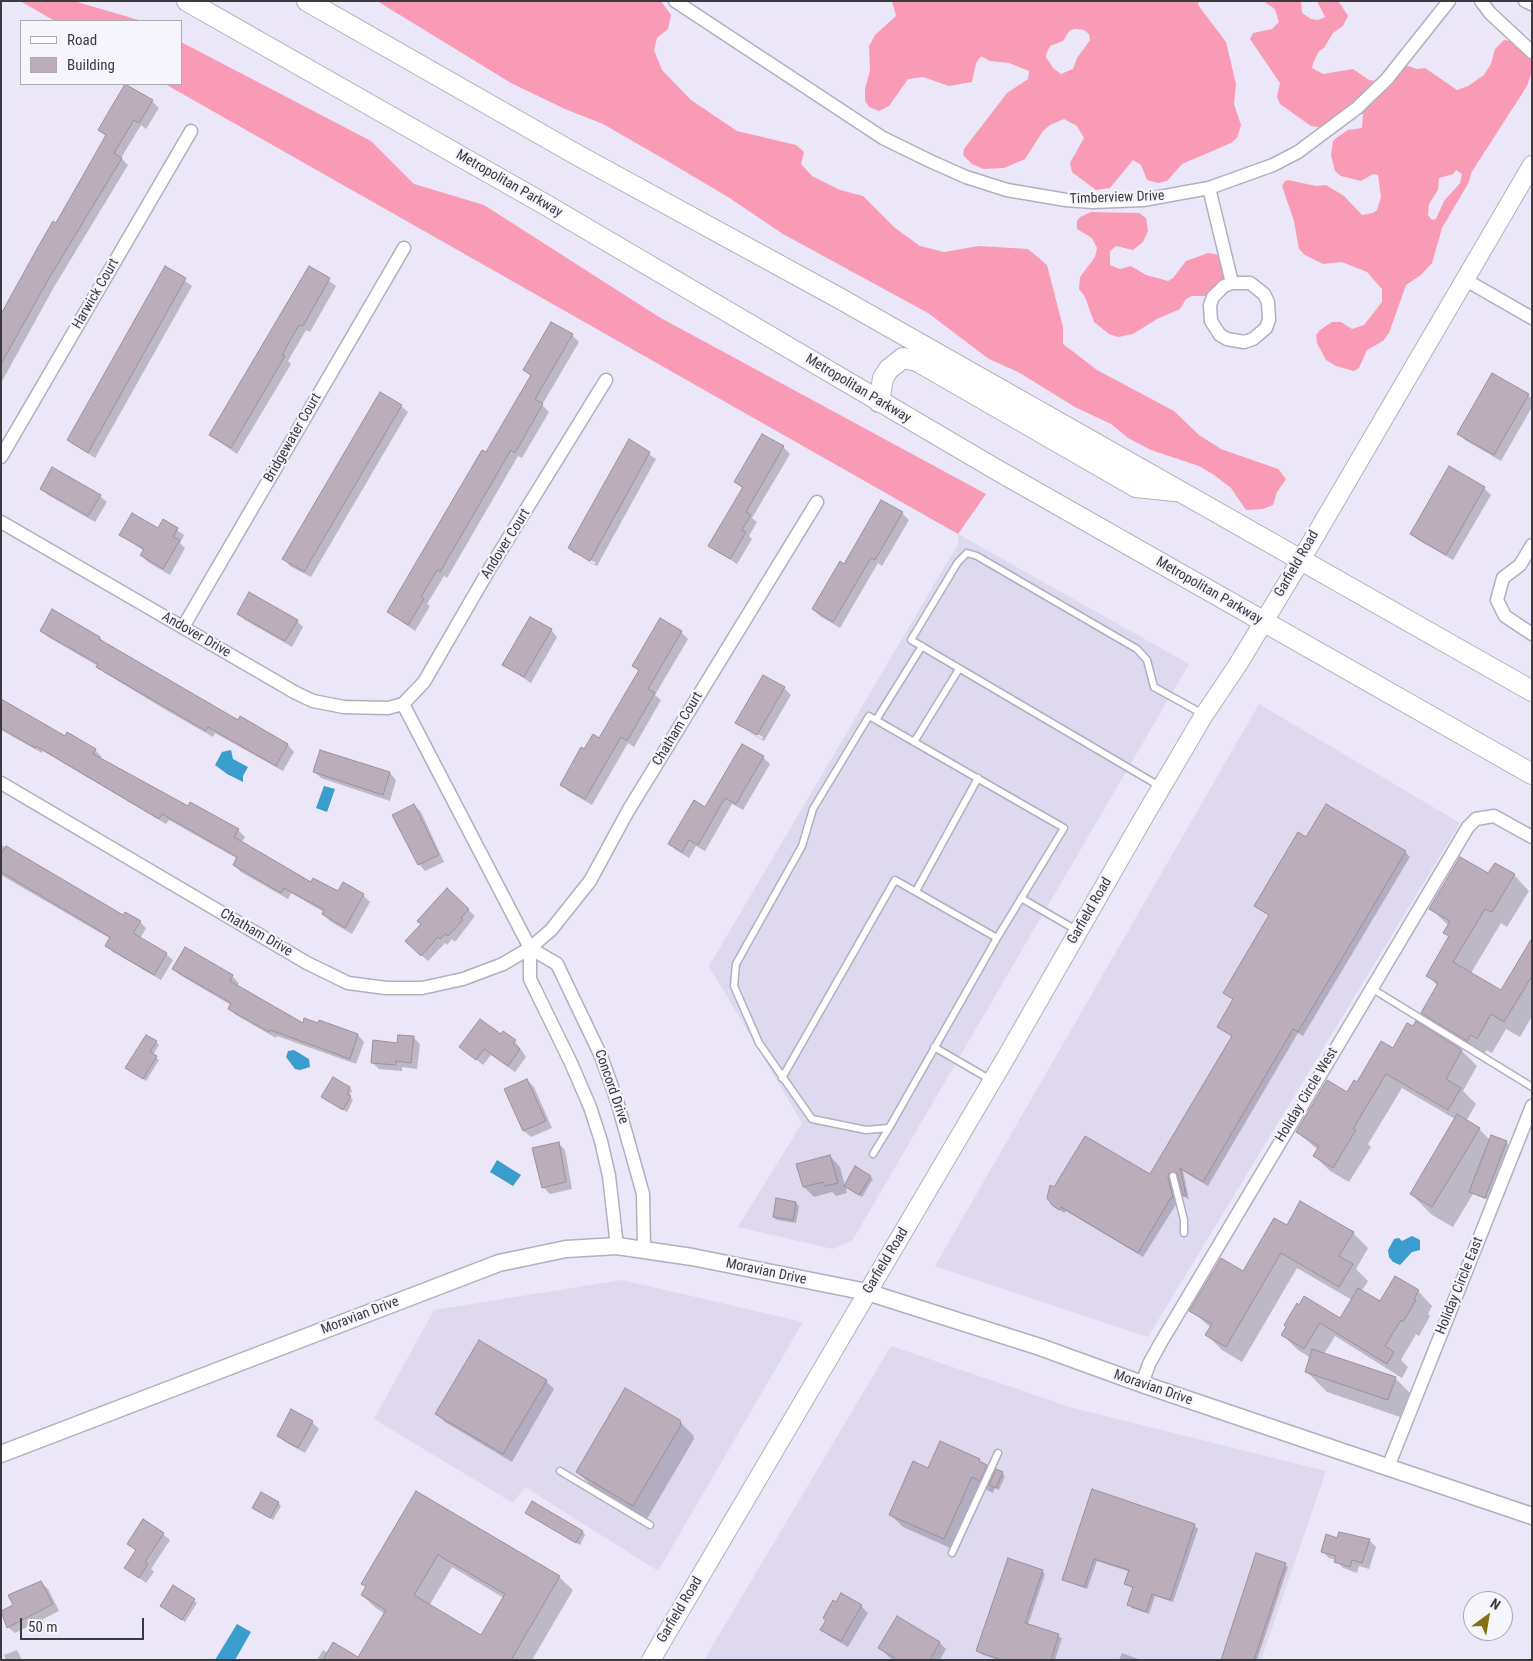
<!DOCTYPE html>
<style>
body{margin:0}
#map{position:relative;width:1533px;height:1661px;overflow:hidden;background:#ebe6f8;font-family:"Roboto Condensed",sans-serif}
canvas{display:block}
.frame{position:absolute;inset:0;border:2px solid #3c3a41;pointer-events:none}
.legend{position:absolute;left:20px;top:20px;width:162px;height:65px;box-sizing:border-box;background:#f7f5fc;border:1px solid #acaab1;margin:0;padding:6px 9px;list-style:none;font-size:15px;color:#3c3a41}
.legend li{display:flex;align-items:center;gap:10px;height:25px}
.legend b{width:25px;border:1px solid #acaab1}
.north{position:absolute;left:1463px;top:1591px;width:50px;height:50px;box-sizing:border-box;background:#f7f5fc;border:1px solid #acaab1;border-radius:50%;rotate:32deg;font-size:14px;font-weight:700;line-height:20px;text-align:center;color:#3c3a41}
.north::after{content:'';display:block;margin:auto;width:18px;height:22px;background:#847112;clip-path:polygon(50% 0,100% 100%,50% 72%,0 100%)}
.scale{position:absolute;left:20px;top:1618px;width:124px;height:22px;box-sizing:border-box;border:2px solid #3c3a41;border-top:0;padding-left:6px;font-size:15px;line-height:18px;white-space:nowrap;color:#3c3a41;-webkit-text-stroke:4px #f7f5fc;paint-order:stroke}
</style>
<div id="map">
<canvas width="1533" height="1661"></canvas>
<div class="frame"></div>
<ul class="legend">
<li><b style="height:6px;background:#fff"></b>Road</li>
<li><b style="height:14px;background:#bbadb9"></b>Building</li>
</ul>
<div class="north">N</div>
<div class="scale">50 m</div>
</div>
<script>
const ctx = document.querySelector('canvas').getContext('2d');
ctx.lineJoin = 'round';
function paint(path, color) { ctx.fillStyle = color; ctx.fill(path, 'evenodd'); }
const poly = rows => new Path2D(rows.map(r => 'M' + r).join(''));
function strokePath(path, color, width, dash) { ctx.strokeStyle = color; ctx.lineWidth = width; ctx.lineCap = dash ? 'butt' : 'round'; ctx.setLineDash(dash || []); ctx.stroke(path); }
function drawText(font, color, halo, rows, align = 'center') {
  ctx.font = font + ' "Roboto Condensed",sans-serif'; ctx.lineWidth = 4.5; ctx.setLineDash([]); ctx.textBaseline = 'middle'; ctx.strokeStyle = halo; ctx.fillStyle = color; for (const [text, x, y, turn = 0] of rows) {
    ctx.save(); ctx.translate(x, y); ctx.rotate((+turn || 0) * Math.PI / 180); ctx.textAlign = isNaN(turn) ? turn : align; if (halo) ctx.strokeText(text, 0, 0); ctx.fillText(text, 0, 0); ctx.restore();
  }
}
paint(poly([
 [958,534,1189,664,852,1241,833,1249,738,1227,802,1123,709,966,958,544],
 [1259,704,1460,823,1148,1337,935,1266],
 [622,1280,803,1322,658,1571,525,1487,513,1503,374,1419,434,1310],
 [891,1346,1073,1408,1326,1471,1261,1660,704,1660]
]), '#dfd9f0');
paint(poly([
 [20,1,74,1,142,21,55,21],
 [377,1,661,1,671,15,668,29,657,38,654,50,662,70,691,100,737,131,796,145,804,152,801,164,812,176,840,190,863,196,895,228,920,246,944,252,979,246,1028,249,1047,265,1063,327,1063,344,1097,370,1174,411,1199,435,1221,449,1278,469,1286,479,1277,492,1273,505,1263,509,1246,510,1231,488,1214,475,1199,466,1151,450,1128,438,1111,424,1075,407,1018,372,989,359,928,313,783,234,728,197,669,162,603,124,565,109,511,83],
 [892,1,1199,1,1198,5,1226,42,1236,84,1234,104,1241,125,1237,138,1231,143,1182,164,1167,181,1158,183,1147,180,1141,165,1133,160,1110,188,1096,190,1072,172,1070,163,1084,138,1077,126,1064,119,1050,125,1043,131,1025,159,1004,168,983,169,972,164,963,155,964,149,1007,93,1028,79,1029,71,1009,63,990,61,981,56,976,63,972,82,949,86,923,77,908,79,889,106,879,111,869,107,865,101,865,89,870,70,869,46,875,35,896,16],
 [1076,29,1084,30,1089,34,1090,40,1077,58,1073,69,1061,74,1053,68,1046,57,1047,52,1050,46,1063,41,1070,30],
 [1263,1,1301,1,1302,13,1311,19,1318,20,1325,17,1317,1,1338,1,1341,5,1348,16,1343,26,1333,33,1324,48,1319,51,1313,63,1312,68,1323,74,1353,69,1369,80,1377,81,1402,64,1417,69,1425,68,1457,90,1468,86,1484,75,1491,64,1495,49,1504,40,1532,44,1532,71,1527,86,1471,173,1469,182,1442,228,1432,263,1421,275,1406,285,1389,333,1383,341,1367,350,1359,368,1354,371,1336,366,1326,360,1317,343,1316,335,1320,330,1332,322,1341,322,1352,329,1364,325,1382,302,1382,289,1367,272,1342,262,1323,264,1305,255,1299,249,1294,221,1282,186,1285,181,1288,180,1316,186,1326,185,1344,196,1362,215,1373,213,1377,210,1381,197,1378,175,1373,174,1361,181,1341,176,1335,171,1331,155,1333,141,1336,138,1348,130,1362,128,1363,114,1359,112,1323,128,1311,126,1280,104,1277,97,1280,83,1250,39,1253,33,1272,29,1279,22,1275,9],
 [1456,170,1462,174,1460,183,1444,201,1436,219,1432,220,1428,215,1429,204,1438,190,1439,178,1453,174],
 [181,42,371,141,414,184,484,205,659,317,986,494,958,534,165,84,181,84],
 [1091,212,1139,213,1146,218,1148,231,1143,242,1133,250,1116,246,1110,251,1110,265,1120,269,1131,266,1146,275,1168,281,1173,278,1186,261,1208,253,1215,254,1222,258,1225,276,1222,282,1206,296,1192,296,1186,299,1180,309,1157,319,1133,334,1118,337,1109,334,1094,322,1085,297,1079,289,1080,277,1095,257,1097,248,1092,238,1077,229,1077,221,1080,217]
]), '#f99bb7');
paint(poly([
 [231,750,233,759,248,767,243,776,243,782,227,774,215,765,222,752],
 [324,786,335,789,327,812,316,808],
 [294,1050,309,1059,310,1067,300,1070,295,1069,286,1057,288,1051],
 [497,1160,521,1175,513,1186,490,1172],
 [1412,1236,1420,1240,1420,1250,1412,1252,1400,1265,1393,1262,1389,1257,1388,1250,1394,1239,1399,1238,1402,1241],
 [237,1624,251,1632,235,1660,215,1660]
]), '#3a9dce');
paint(poly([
 [125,86,152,101,159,108,146,129,141,125,121,158,128,165,54,287,1,383,1,316,106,136,99,130],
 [165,267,192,286,95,458,68,440],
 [309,267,336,286,310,332,306,330,288,361,291,364,237,454,210,435],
 [572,335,579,342,542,405,549,412,522,458,518,456,447,578,444,576,427,604,430,606,415,631,388,612,487,454,532,377,524,370],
 [1493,374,1532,398,1532,407,1501,461,1465,440,1459,433],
 [401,406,408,412,311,577,290,566,284,559],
 [629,441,656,459,597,566,576,554,594,565,596,563,575,551,575,554,569,548],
 [783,447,790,454,752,518,757,522,749,536,752,539,737,564,710,546,742,488,736,482],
 [1449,468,1484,488,1491,495,1453,560,1418,540,1411,533],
 [42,489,100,496,107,502,95,522,48,495],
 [902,513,909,520,882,566,878,563,840,628,820,616,813,609,845,566],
 [164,521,184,535,180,543,185,548,170,575,148,562,141,555,144,551,121,535,158,530],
 [238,613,297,621,303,627,292,647,245,620],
 [41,630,100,638,106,644,238,722,241,718,288,745,294,752,283,771,215,733,213,737,166,710,105,673,98,666,48,637],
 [551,630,557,637,531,683,504,665],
 [681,632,688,639,655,695,661,700,634,747,628,743,592,805,568,791,562,784,585,751,600,740,639,672,634,666],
 [784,688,791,695,764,741,743,729,762,739,763,737,743,726,743,728,737,722],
 [1,701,66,738,95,750,102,757,100,759,188,808,238,830,245,837,241,843,312,883,338,893,363,895,370,902,352,934,330,921,323,914,324,912,291,893,288,899,241,872,234,865,238,859,169,820,166,824,43,751,42,753,1,730],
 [763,757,770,764,743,810,732,804,705,851,696,846,689,858,676,850,670,844],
 [315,772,390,773,396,780,390,801,321,778],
 [414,805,421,812,444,862,425,871,419,864],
 [1307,839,1405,852,1410,857,1303,1036,1298,1033,1208,1186,1183,1171,1189,1200,1184,1196,1179,1177,1174,1177,1177,1203,1143,1257,1066,1211,1064,1213,1058,1209,1053,1204,1055,1189,1150,1176,1233,1037,1219,1026,1234,1000,1225,993,1270,916,1256,906],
 [1,845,123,917,140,922,146,928,140,939,166,954,173,960,161,980,113,952,106,946,111,939,1,875],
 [1489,875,1514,875,1529,891,1507,927,1501,923,1471,973,1501,992,1532,941,1532,1016,1520,1037,1506,1029,1492,1053,1486,1050,1483,1056,1438,1028,1422,1013,1438,986,1428,976,1450,937,1445,933,1449,926,1431,909],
 [447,890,475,916,455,942,452,939,447,945,445,943,428,961,413,948,422,924],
 [174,969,232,976,239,983,237,986,303,1024,319,1024,320,1021,358,1035,364,1042,356,1064,277,1036,276,1038,236,1015,229,1008,231,1005,180,975],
 [1416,1023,1462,1051,1477,1066,1463,1091,1476,1104,1466,1121,1479,1129,1490,1140,1506,1142,1509,1145,1488,1200,1473,1194,1453,1227,1432,1215,1411,1194,1455,1119,1402,1088,1368,1144,1371,1147,1349,1182,1330,1171,1315,1156,1318,1150,1297,1132,1347,1093,1393,1050],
 [501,1036,515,1041,526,1057,515,1072,491,1055,483,1065,461,1047],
 [413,1037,420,1044,417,1069,402,1067,402,1071,379,1069,372,1062,399,1044],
 [156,1042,159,1045,153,1055,159,1060,146,1081,127,1068],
 [527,1080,534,1087,552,1128,531,1137,524,1131,506,1090],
 [350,1088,352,1091,349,1096,353,1100,347,1112,326,1099],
 [558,1143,565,1150,572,1189,550,1194,543,1187],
 [830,1156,840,1167,845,1186,870,1177,873,1179,862,1197,846,1187,847,1193,836,1196,832,1192,814,1197,804,1187],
 [796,1203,799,1206,796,1223,777,1220,774,1217],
 [1287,1227,1353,1233,1368,1248,1356,1269,1368,1281,1361,1292,1380,1303,1418,1291,1432,1306,1428,1314,1430,1316,1419,1336,1416,1334,1401,1360,1408,1367,1402,1378,1335,1336,1324,1354,1395,1378,1416,1399,1409,1420,1327,1392,1306,1371,1311,1358,1298,1350,1283,1335,1288,1327,1341,1320,1352,1300,1297,1268,1242,1362,1222,1350,1207,1335,1211,1328,1191,1310,1243,1273],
 [546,1381,554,1389,512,1462,445,1422,437,1414],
 [679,1421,693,1435,694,1439,647,1519,591,1485,577,1472],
 [312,1422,319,1429,305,1453,285,1442,278,1435],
 [979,1460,995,1474,1002,1473,1005,1476,999,1490,995,1488,993,1493,985,1489,957,1551,903,1527,890,1514,929,1470],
 [1093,1491,1195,1526,1198,1529,1173,1602,1155,1596,1149,1614,1132,1608,1129,1605,1134,1589,1125,1584,1130,1572,1097,1561,1087,1589,1063,1579],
 [416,1492,559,1577,573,1590,532,1660,317,1660,323,1650,328,1653,359,1659,385,1614,376,1608,362,1595,367,1587,363,1583],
 [452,1567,504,1598,481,1636,429,1606],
 [278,1503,281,1506,273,1520,254,1508],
 [532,1503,583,1532,585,1535,580,1545,530,1516,527,1513],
 [163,1534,170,1540,151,1569,154,1572,146,1583,126,1568,137,1551,128,1544],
 [1338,1539,1369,1540,1376,1547,1369,1569,1359,1566,1357,1573,1343,1568,1336,1560,1329,1558,1322,1551],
 [1257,1554,1288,1567,1257,1660,1221,1660],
 [1042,1571,1045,1574,1028,1625,1062,1638,1055,1660,998,1660,981,1654,978,1651],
 [41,1583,48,1589,59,1611,15,1633,8,1627,1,1612,15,1605],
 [174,1587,197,1603,185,1622,162,1606],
 [861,1606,868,1613,848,1647,829,1636,822,1629],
 [940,1643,946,1649,940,1660,892,1660,880,1648],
 [17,1650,22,1660,6,1660,4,1655],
 [1122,1653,1141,1660,1119,1660]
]), '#0003');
const building = poly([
 [125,84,153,100,139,123,134,120,114,153,122,158,48,280,1,364,1,314,38,247,53,221,56,223,106,135,98,130,125,84],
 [165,266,186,278,88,453,67,440,165,266],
 [309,266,330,278,303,326,299,325,282,355,285,356,231,448,209,435,309,266],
 [551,322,573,334,535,399,543,404,515,453,511,450,440,572,437,570,421,597,424,599,408,625,387,612,482,450,486,452,531,375,523,370,551,322],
 [1492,373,1529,394,1494,455,1457,434,1492,373],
 [380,392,402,405,304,572,282,559,380,392],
 [762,434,784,446,746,512,751,515,742,530,746,532,730,559,708,546,743,487,734,482,762,434],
 [629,439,650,452,590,561,568,548,629,439],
 [1449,466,1485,487,1446,555,1410,534,1449,466],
 [52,467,101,495,88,516,40,489,52,467],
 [881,500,903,512,875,560,871,558,833,622,812,609,840,561,844,564,881,500],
 [132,513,158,528,163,519,178,528,173,537,180,540,163,569,140,555,144,549,119,535,132,513],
 [249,592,298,620,285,641,237,614,249,592],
 [52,609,100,637,99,639,238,720,240,716,288,744,276,766,208,727,206,731,158,703,96,667,98,664,40,631,52,609],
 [530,617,552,629,524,677,502,665,530,617],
 [660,618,682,631,648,689,655,693,627,741,621,737,585,799,560,785,581,747,584,749,593,734,599,738,639,670,632,666,660,618],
 [763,675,785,687,757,735,735,723,763,675],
 [1,699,65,736,67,732,96,749,93,754,188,806,190,802,239,829,234,837,311,882,313,878,338,891,343,882,364,894,345,928,322,914,324,910,284,888,281,893,233,865,237,857,162,814,159,819,36,746,35,748,1,728,1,699],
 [742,744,764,756,736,804,725,798,698,845,689,840,682,852,668,844,694,800,705,807,742,744],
 [320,750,390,772,383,795,313,772,320,750],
 [414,804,439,855,418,865,392,815,414,804],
 [1326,804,1406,851,1298,1032,1293,1029,1203,1182,1180,1168,1186,1196,1183,1196,1177,1173,1169,1173,1168,1177,1173,1198,1170,1199,1138,1253,1061,1207,1059,1210,1052,1205,1047,1198,1050,1185,1054,1187,1085,1136,1150,1174,1232,1036,1217,1027,1233,999,1223,993,1269,915,1254,906,1298,832,1306,837,1326,804],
 [6,846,123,915,125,912,141,921,133,933,167,953,154,975,105,946,110,937,1,872,1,854,6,846],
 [1460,857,1488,873,1495,863,1515,874,1492,912,1485,909,1453,962,1501,990,1532,938,1532,976,1504,1022,1491,1014,1477,1039,1471,1035,1467,1041,1421,1013,1438,983,1426,976,1449,936,1443,933,1450,921,1429,909,1460,857],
 [447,888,469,909,461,918,463,920,448,936,445,934,440,939,438,937,421,956,405,941,421,924,417,921,447,888],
 [185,947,233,975,230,981,303,1023,304,1018,318,1023,319,1020,358,1034,350,1059,270,1030,269,1032,228,1009,231,1003,172,969,185,947],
 [480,1019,501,1034,503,1031,516,1040,513,1044,520,1049,508,1066,484,1049,476,1060,459,1047,480,1019],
 [1416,1021,1462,1050,1446,1079,1461,1088,1448,1110,1386,1074,1353,1129,1356,1130,1333,1168,1313,1156,1319,1146,1296,1132,1327,1080,1347,1092,1354,1080,1357,1082,1381,1041,1393,1048,1407,1023,1413,1026,1416,1021],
 [146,1035,157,1041,150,1052,157,1056,143,1079,125,1068,146,1035],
 [398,1035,414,1036,411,1063,396,1061,396,1065,371,1063,373,1040,397,1043,398,1035],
 [333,1077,350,1087,347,1094,351,1096,343,1110,321,1097,333,1077],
 [527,1079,546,1121,523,1131,504,1089,527,1079],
 [1457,1114,1480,1128,1432,1207,1410,1194,1457,1114],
 [1491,1135,1507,1141,1485,1198,1469,1192,1491,1135],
 [559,1142,566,1182,542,1188,532,1148,559,1142],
 [830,1155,838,1183,825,1186,823,1182,803,1187,796,1164,830,1155],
 [855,1166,871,1176,859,1195,844,1186,855,1166],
 [776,1198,796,1202,793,1220,773,1217,776,1198],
 [1300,1201,1354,1232,1339,1256,1353,1264,1339,1287,1281,1253,1226,1347,1205,1335,1212,1324,1189,1311,1221,1258,1243,1271,1274,1218,1287,1225,1300,1201],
 [1395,1276,1419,1290,1414,1299,1416,1300,1403,1322,1401,1320,1385,1346,1394,1352,1387,1364,1320,1323,1304,1349,1281,1335,1286,1327,1284,1325,1297,1303,1299,1305,1304,1296,1340,1318,1358,1288,1380,1301,1395,1276],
 [479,1340,547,1380,503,1454,435,1414,479,1340],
 [1312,1349,1396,1377,1388,1400,1305,1372,1312,1349],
 [625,1388,680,1420,681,1425,633,1506,576,1472,625,1388],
 [291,1409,313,1421,298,1448,277,1436,291,1409],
 [940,1441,980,1459,979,1461,987,1465,980,1481,972,1477,944,1539,889,1515,913,1461,928,1468,940,1441],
 [996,1469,1003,1472,996,1488,989,1485,996,1469],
 [1092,1489,1195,1524,1170,1600,1152,1594,1146,1612,1127,1605,1133,1587,1124,1584,1129,1570,1094,1559,1084,1587,1062,1580,1092,1489],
 [416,1491,560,1576,511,1660,323,1660,333,1642,358,1657,386,1610,361,1595,366,1586,361,1584,416,1491],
 [438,1555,505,1594,481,1635,414,1595,438,1555],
 [261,1492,279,1502,270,1518,252,1508,261,1492],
 [532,1501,583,1531,576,1543,525,1513,532,1501],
 [143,1519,164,1533,145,1562,148,1564,139,1578,124,1568,136,1550,127,1544,143,1519],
 [1339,1532,1370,1539,1362,1563,1352,1560,1350,1567,1334,1562,1336,1556,1321,1552,1326,1534,1337,1538,1339,1532],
 [1256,1553,1286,1563,1254,1660,1221,1660,1256,1553],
 [1008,1558,1043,1570,1025,1623,1059,1634,1051,1660,1001,1660,976,1651,1008,1558],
 [41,1581,53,1604,7,1628,1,1611,13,1605,8,1595,41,1581],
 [173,1585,195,1599,182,1620,160,1606,173,1585],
 [841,1593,862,1605,841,1641,820,1630,826,1620,823,1618,833,1600,836,1602,841,1593],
 [897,1616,940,1642,930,1660,898,1660,878,1648,897,1616]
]);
paint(building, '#bbadb9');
strokePath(building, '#9c8f9b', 1);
const service = poly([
 [869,716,1064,828,997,938,889,1128,866,1130,812,1119,759,1043,734,986,736,964,802,846,813,809,869,716],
 [876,720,922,646],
 [914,742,959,669],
 [1161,787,911,640,958,562,967,553,977,556,1137,649,1147,660,1154,687,1203,714],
 [916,891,978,778],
 [1021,898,1078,931],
 [1371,988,1532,1087],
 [934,1047,991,1080],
 [782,1078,895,880,997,938],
 [873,1154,889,1128],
 [1173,1176,1184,1220,1184,1233],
 [560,1471,650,1525],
 [952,1553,998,1453]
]);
const minor = poly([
 [675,1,883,138,930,161,966,177,1007,190,1066,200,1092,202,1143,200,1209,188,1273,165,1298,152,1357,108,1387,79,1449,1],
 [1481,1,1490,13,1532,52],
 [1525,1,1532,4],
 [1209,188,1232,283,1224,286,1213,297,1210,305,1211,321,1220,335,1227,339,1244,342,1253,339,1266,328,1269,320,1268,302,1264,294,1250,283,1232,283],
 [1464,279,1532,318],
 [1,457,191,131],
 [1,522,296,693,313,701,344,707,388,708,403,704,424,682,490,568,606,380],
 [1532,545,1520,565,1503,578,1497,600,1505,616,1532,634],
 [183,627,404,248],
 [403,704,530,948,530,979,571,1063,590,1107,601,1141,609,1176,617,1246],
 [1,783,307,963,348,983,386,988,422,988,463,979,503,964,530,948,551,930,590,881,628,811,817,502],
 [530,948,557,964,601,1056,617,1101,643,1194,644,1248],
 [1142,1384,1149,1364,1160,1344,1468,827,1476,819,1494,816,1532,837],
 [1388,1467,1532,1106]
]);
const tertiary = poly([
 [1,1454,499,1263,566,1249,617,1246,692,1257,867,1292,1040,1347,1142,1384,1532,1516]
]);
const secondary = poly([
 [651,1660,1008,1054,1141,822,1204,715,1237,666,1301,560,1532,165]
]);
const primary = poly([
 [187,1,546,205,997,470,1532,774],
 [307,1,579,156,839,298,1532,691],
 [879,402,883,378,889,369,903,358,917,361,1136,487,1175,491]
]);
strokePath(service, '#b3afbf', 9);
strokePath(minor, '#b3afbf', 15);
strokePath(tertiary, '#b3afbf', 19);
strokePath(secondary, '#b3afbf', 20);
strokePath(primary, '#b3afbf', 22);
strokePath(service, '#fff', 6);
strokePath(minor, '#fff', 12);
strokePath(tertiary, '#fff', 16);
strokePath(secondary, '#fff', 18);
strokePath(primary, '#fff', 20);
drawText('14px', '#3c3a41', '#f7f5fc', [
 ["Metropolitan Parkway",509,184,30],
 ["Timberview Drive",1117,198,-2],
 ["Harwick Court",96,294,-60],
 ["Metropolitan Parkway",858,389,31],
 ["Bridgewater Court",293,438,-60],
 ["Andover Court",506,544,-58],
 ["Garfield Road",1297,564,-60],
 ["Metropolitan Parkway",1209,591,30],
 ["Andover Drive",196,635,30],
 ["Chatham Court",678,729,-59],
 ["Garfield Road",1090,911,-60],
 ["Chatham Drive",256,933,30],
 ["Concord Drive",611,1087,71],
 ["Holiday Circle West",1307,1095,-59],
 ["Garfield Road",886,1261,-59],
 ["Moravian Drive",766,1272,12],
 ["Holiday Circle East",1460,1286,-68],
 ["Moravian Drive",360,1316,-21],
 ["Moravian Drive",1153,1388,19],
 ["Garfield Road",680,1610,-59]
]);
</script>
